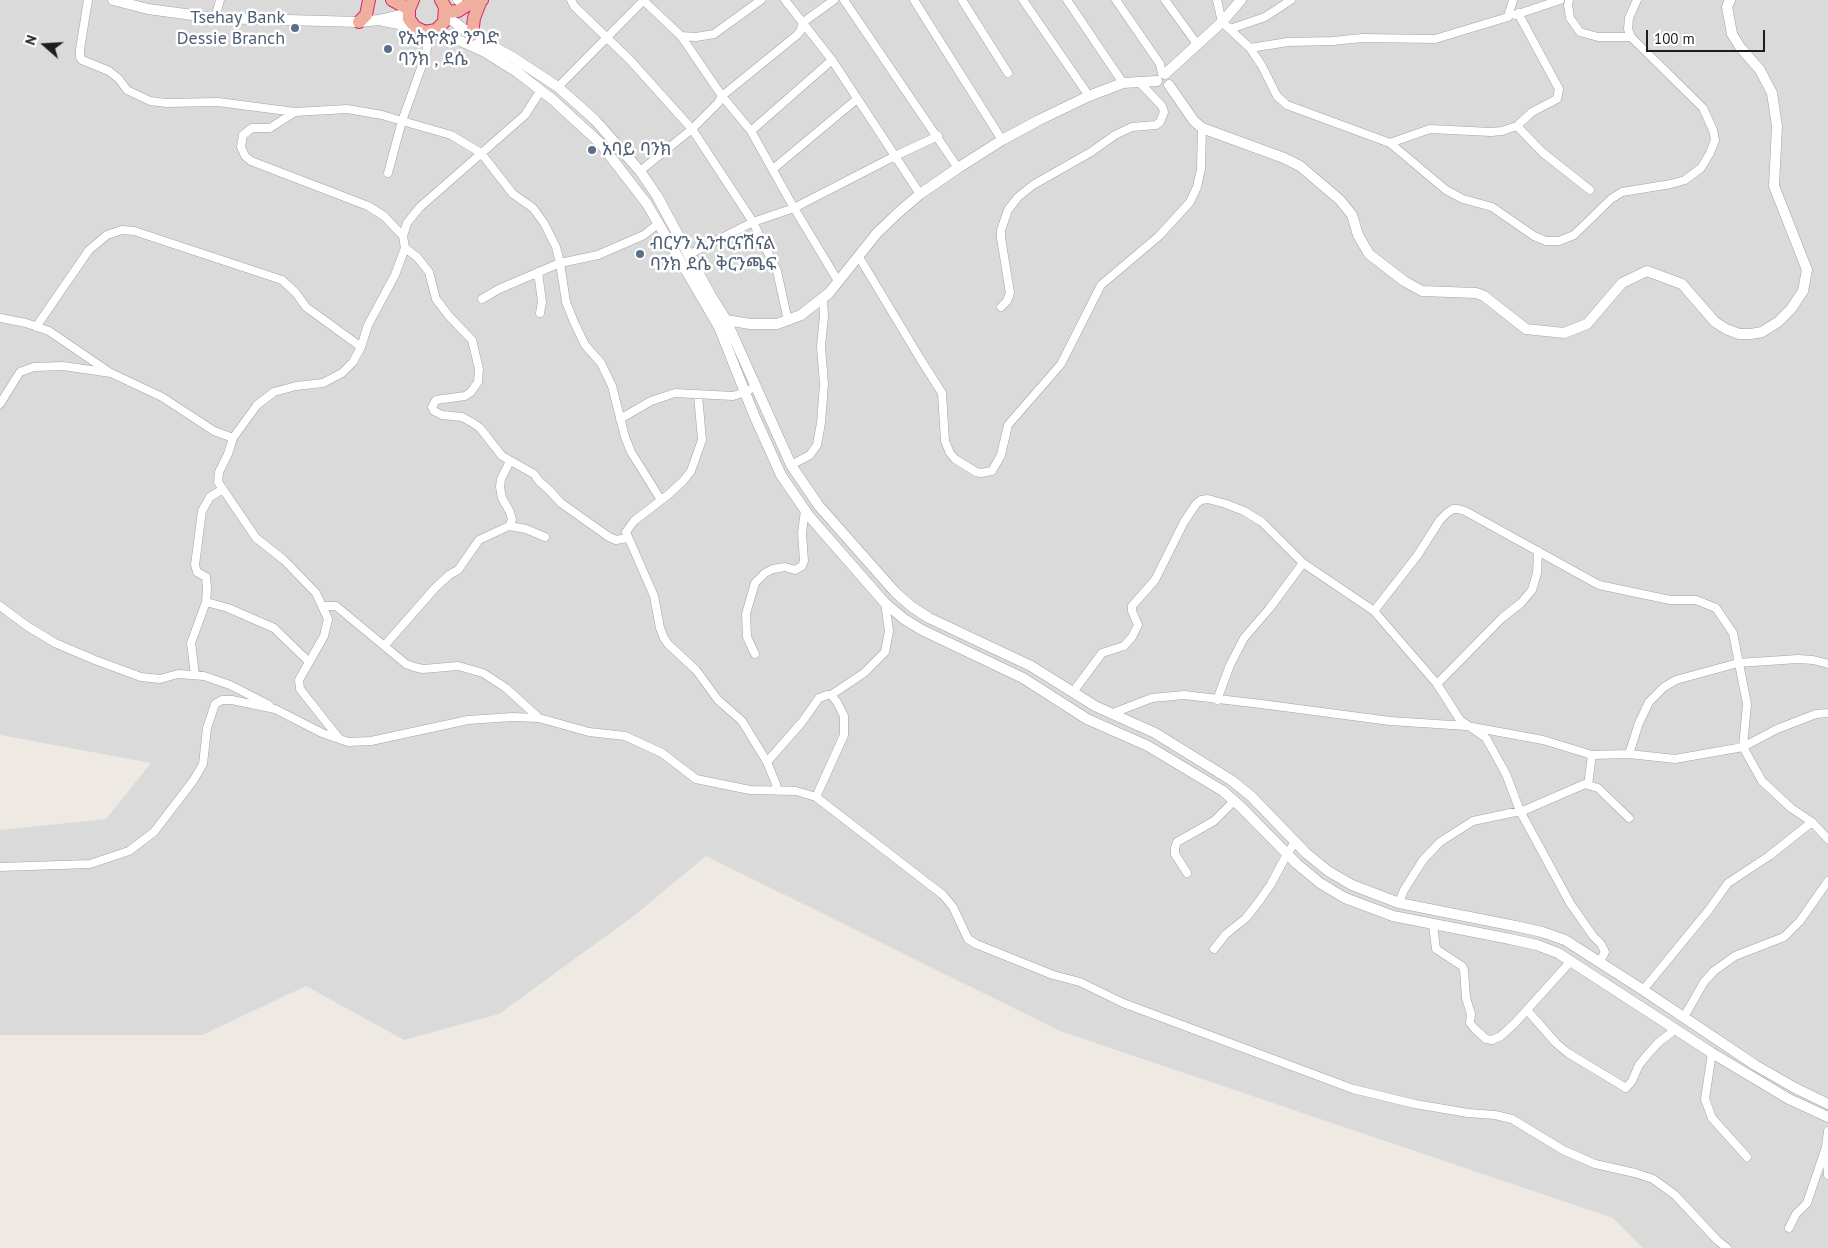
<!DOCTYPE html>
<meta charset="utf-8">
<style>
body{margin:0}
#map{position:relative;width:1828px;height:1248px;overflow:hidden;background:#eeeae3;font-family:"PT Sans",sans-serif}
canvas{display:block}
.north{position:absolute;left:20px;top:20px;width:50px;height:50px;-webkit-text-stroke:4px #fff;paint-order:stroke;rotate:289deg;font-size:14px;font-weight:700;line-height:20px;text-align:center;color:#1d1d1d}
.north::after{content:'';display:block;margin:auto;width:18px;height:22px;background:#1d1d1d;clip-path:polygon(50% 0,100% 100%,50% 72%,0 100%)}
.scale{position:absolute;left:1646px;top:30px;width:119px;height:22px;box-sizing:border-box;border:2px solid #1d1d1d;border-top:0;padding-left:6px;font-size:15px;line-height:18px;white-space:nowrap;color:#1d1d1d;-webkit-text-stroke:4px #fff;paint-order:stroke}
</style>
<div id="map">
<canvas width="1828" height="1248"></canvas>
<div class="north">N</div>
<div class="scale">100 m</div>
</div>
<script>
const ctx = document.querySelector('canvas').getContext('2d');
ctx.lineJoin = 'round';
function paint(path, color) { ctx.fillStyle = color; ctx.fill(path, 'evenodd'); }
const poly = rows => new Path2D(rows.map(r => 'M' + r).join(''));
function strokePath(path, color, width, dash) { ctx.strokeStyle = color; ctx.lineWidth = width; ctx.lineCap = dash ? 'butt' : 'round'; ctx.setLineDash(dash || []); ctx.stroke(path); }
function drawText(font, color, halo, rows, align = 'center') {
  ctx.font = font + ' "PT Sans","Noto Sans Ethiopic",sans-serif'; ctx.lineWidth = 5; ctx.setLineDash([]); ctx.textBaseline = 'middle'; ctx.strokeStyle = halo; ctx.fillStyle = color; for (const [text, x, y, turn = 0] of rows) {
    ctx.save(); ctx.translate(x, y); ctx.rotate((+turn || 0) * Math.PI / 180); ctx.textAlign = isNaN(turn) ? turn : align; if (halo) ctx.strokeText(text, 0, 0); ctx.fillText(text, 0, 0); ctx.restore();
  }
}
paint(poly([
 [0,0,1828,0,1828,1248,1643,1248,1613,1218,1060,1031,706,856,635,915,499,1014,404,1040,306,986,202,1035,0,1035,0,830,106,819,151,763,0,735]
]), '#dbdada');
const minor = poly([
 [88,0,80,49,80,57,82,60,109,71,119,79,127,90,150,101,167,103,218,102,295,112,347,109,382,115,402,121,388,173],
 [457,0,459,2],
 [571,0,574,6,630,60,692,129,753,222,767,251,777,271,788,321],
 [643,0,681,36,722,96,751,131,794,208,838,281],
 [785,0,832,60,920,194],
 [844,0,958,168],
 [914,0,1002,140],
 [962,0,1008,73],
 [1023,0,1089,96],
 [1067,0,1123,83],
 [1116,0,1160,64,1162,74],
 [1165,0,1197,44],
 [1217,0,1222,22,1250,48,1288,42,1333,41,1362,38,1435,39,1508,17,1513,0],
 [1569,0,1568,5,1570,18,1580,32,1598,37,1631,37],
 [1515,15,1560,0],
 [215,18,220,0],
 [1230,29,1265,17,1291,0],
 [431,31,425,57,402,121,451,135,481,153,513,194,533,208,544,223,556,247,560,263,566,302,574,322,585,345,601,363,612,386,625,437,631,452,661,500],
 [681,36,696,37,714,34,761,0],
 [1250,48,1262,66,1277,96,1287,105,1390,143,1446,190,1463,199,1492,207,1534,236,1546,241,1559,241,1574,235,1611,199,1622,192,1671,184,1685,180,1701,168,1710,153,1715,140,1713,130,1703,108,1631,37,1628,29,1629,18,1637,0],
 [558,87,643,1],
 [295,112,270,128,252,128,243,135,241,147,245,156,251,161,368,206,384,216,403,236],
 [1517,126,1542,152,1590,190],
 [751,131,832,60],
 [1390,143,1430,129,1491,132,1502,131,1517,126,1532,112,1557,99,1559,89,1518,13],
 [773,169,857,99],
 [640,171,692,129,718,103,722,96,797,35,801,30,802,23,834,0],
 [405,248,417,257,429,272,436,299,449,316,472,340,479,369,478,382,471,392,465,396,436,400,432,407,434,411,442,415,462,417,473,423,480,428,502,456,534,474,539,481,550,491,561,503,609,537,616,540,628,538],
 [688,255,753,222,794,208,895,156,938,136],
 [859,257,921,360,942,393,945,441,950,453,955,459,976,472,981,473,992,471,1001,455,1008,425,1061,364,1101,285,1159,236,1190,202,1197,187,1201,169,1202,128],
 [538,272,542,302,540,313],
 [482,299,499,289,560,263,598,255,644,235,659,223],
 [1001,307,1007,301,1010,293,1001,238,1001,230,1008,210,1018,197,1033,185,1091,152,1115,135,1132,127,1156,125,1160,122,1164,112,1162,106,1140,83],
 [0,318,26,323,49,331,109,372],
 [36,327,89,250,107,235,122,230,134,231,282,280,296,293,306,307,361,347],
 [698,395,702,440,691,471,683,481,669,494,634,521,626,532,654,596,660,628,664,638,668,644,696,670,718,700,742,721,767,762,776,784,777,790],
 [0,404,20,372,34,367,63,366,111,373,162,397,214,431,233,438],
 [620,419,651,401,675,393,733,396,746,392,755,386],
 [791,465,810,455,817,445,821,423,824,384,821,346,824,316,823,299],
 [509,526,526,529,545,537],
 [206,602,228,608,274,628,309,662],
 [0,606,27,626,55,643,95,660,141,677,160,679,178,674,204,676,230,685,269,705],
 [322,606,336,606,406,664,414,667,423,669,458,666,483,673,506,688,539,718],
 [1374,611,1417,556,1440,520,1447,513,1453,509,1458,509,1465,511,1599,585,1670,600,1696,600,1716,608,1733,633,1747,704,1743,747,1777,729,1816,714,1828,713],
 [385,645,435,588,449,575,458,570,479,540,509,526,512,520,510,512,502,498,500,487,501,479,510,461],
 [755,654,747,637,746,614,755,583,765,573,773,569,785,567,795,570,802,566,804,561,802,533,805,510],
 [195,675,191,643,206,602,207,589,206,577,197,572,195,565,202,511,210,497,223,489],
 [1437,684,1502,618,1521,603,1532,590,1537,573,1538,551],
 [1073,692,1102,653,1124,646,1132,637,1138,625,1132,611,1132,606,1155,580,1184,522,1196,504,1201,500,1208,499,1226,504,1244,511,1262,522,1303,563],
 [1217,700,1230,665,1244,638,1269,609,1303,563,1374,611,1437,684,1460,720,1486,738,1506,774,1520,811,1570,903,1593,936,1601,944,1605,952,1600,961],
 [1113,713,1152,698,1184,695,1261,704,1390,721,1467,726,1543,740,1592,755,1629,754,1675,759,1743,747,1762,781,1791,808,1812,822,1828,839],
 [338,737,300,689,299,680,324,636,328,619,316,593,284,560,256,538,218,482,219,472,228,454,233,438,257,405,274,392,296,386,323,383,342,373,353,362,361,347,368,325,395,275,405,248,403,236,407,223,420,207,525,115,541,90],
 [1629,754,1639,723,1649,702,1664,687,1676,680,1738,663,1798,659,1813,660,1828,664],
 [767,762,802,722,819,698,827,695,831,695,864,673,885,652,889,631,885,603],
 [1588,785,1592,755],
 [816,797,844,735,844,716,837,702,831,695],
 [0,867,90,864,129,851,154,832,193,781,203,764,207,728,215,704,222,700,232,700,275,709,322,733,348,742,371,741,468,720,512,717,539,718,589,732,625,736,662,753,696,779,750,790,796,791,816,797,943,895,953,907,968,939,976,944,1053,975,1080,982,1123,1003,1353,1089,1415,1104,1468,1113,1495,1115,1512,1119,1563,1150,1595,1164,1635,1173,1653,1179,1675,1195,1717,1240,1727,1248],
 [1187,873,1175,854,1175,848,1177,842,1214,821,1234,801],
 [1399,903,1404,890,1423,860,1440,842,1473,821,1525,810,1585,784,1598,788,1629,818],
 [1433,925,1436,949,1462,966,1464,970,1466,998,1471,1014,1470,1023,1475,1029,1486,1039,1492,1040,1501,1036,1515,1023,1571,961],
 [1214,949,1226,934,1246,918,1260,900,1271,884,1287,854,1295,842],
 [1643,990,1708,911,1728,883,1769,856,1812,822],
 [1527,1010,1556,1043,1568,1053,1626,1088,1632,1081,1639,1065,1648,1054,1659,1042,1676,1029],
 [1684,1017,1704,982,1714,971,1735,956,1784,937,1800,921,1828,881],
 [1712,1053,1705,1099,1712,1118,1747,1157],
 [1826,1149,1828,1175],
 [1789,1228,1796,1214,1807,1203,1826,1147,1828,1131]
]);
const tertiary = poly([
 [113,0,148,9,215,18,359,22,379,20,408,13],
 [446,16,472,35,514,58,558,87,595,120,640,171,657,196,711,296,726,320,791,465,819,506,895,592,912,607,929,618,1031,666,1095,706,1155,733,1231,780,1251,796,1306,853,1328,871,1352,885,1399,903,1515,926,1542,932,1565,940,1643,990,1755,1065,1795,1088,1828,1104],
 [383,21,415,27],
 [436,30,485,52,517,72,552,99,600,143,647,204,719,327,754,415,781,475,809,516,885,603,904,619,922,630,1023,678,1087,719,1148,746,1223,791,1241,807,1297,864,1320,883,1345,898,1393,916,1510,939,1537,945,1558,953,1712,1053,1789,1099,1828,1117],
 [1165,74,1222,22,1241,0],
 [1169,85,1194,121,1202,128,1284,158,1300,166,1340,200,1352,215,1358,235,1369,254,1404,281,1422,291,1476,293,1484,296,1526,329,1564,333,1587,324,1622,283,1647,271,1682,284,1715,322,1726,329,1739,334,1751,334,1762,332,1778,322,1791,309,1803,291,1807,270,1774,186,1777,126,1772,93,1760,70,1740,47,1732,34,1727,7,1730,0],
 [726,320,750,324,777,324,801,315,829,293,877,233,899,212,920,194,958,168,1002,140,1039,120,1089,96,1123,83,1157,81]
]);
const trunk = poly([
 [392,0,409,9],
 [413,0,409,9,409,19,415,27,425,32,436,30,444,22,445,7,441,0],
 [446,12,458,11,469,4,482,0],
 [359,22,366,15,369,0],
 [472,35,474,18,481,0]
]);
strokePath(minor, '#a4a4a4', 9);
strokePath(tertiary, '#a4a4a4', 11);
strokePath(trunk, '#d62767', 14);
strokePath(minor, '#fff', 8);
strokePath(tertiary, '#fff', 10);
strokePath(trunk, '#f0ae9e', 12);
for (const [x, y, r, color] of [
 [295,28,5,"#5c6f8a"],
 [388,49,5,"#5c6f8a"],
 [592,150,5,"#5c6f8a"],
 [640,254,5,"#5c6f8a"]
]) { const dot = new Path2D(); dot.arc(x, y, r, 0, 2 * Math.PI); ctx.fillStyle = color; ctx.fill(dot); strokePath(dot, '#fff', 2); }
drawText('18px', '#4e5e75', '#fff', [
 ["Tsehay Bank",285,18,"right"],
 ["Dessie Branch",285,39,"right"],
 ["የኢትዮጵያ ንግድ",398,39],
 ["ባንክ , ደሴ",398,60],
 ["አባይ ባንክ",602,150],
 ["ብርሃን ኢንተርናሽናል",650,244],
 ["ባንክ ደሴ ቅርንጫፍ",650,265]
], 'left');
</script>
